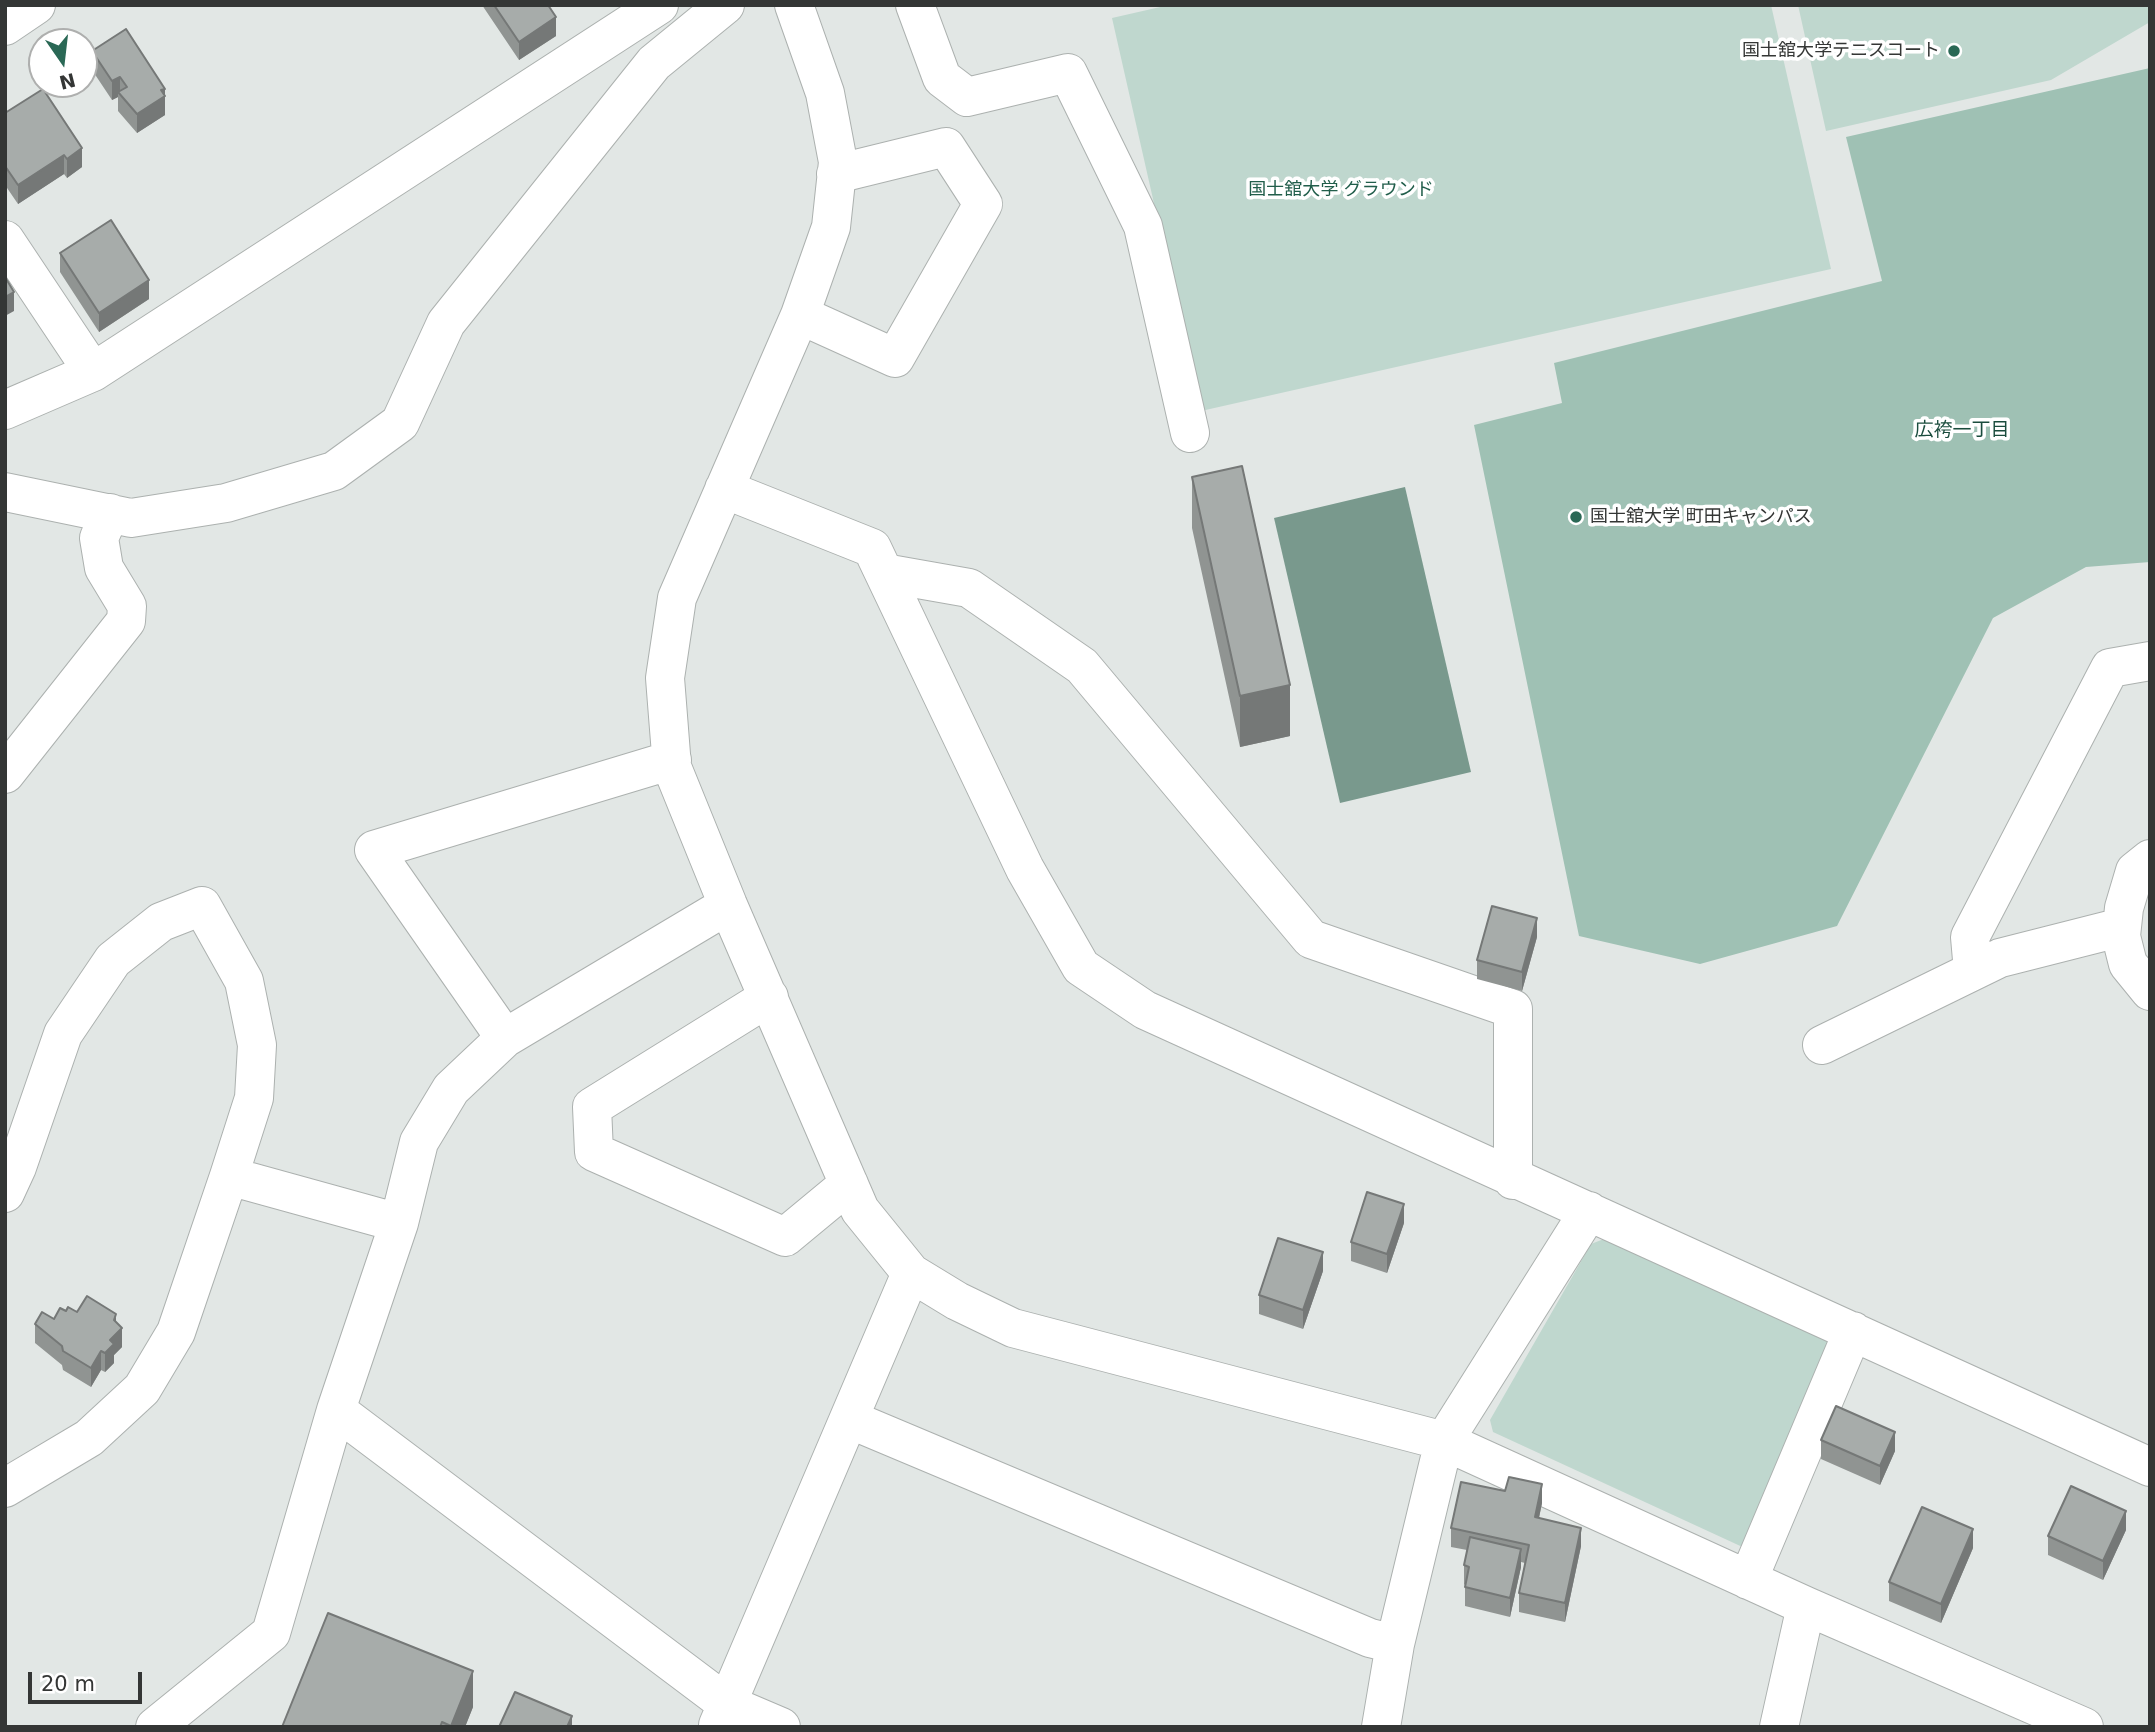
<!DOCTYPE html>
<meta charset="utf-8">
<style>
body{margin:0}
#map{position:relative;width:2155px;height:1732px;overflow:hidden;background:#e2e7e5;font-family:"DejaVu Sans",sans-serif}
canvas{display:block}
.frame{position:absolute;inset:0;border:7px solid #343635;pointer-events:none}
.north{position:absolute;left:28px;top:28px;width:70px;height:70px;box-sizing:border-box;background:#fff;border:2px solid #aeafae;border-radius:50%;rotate:166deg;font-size:19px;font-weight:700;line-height:28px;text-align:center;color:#343635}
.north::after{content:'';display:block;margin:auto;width:24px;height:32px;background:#2a6855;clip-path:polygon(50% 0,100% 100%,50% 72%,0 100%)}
.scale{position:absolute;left:28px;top:1672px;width:114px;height:32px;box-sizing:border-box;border:4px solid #343635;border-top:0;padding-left:9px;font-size:21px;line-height:24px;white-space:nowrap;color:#343635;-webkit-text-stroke:5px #fff;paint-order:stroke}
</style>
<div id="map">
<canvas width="2155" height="1732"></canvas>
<div class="frame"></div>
<div class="north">N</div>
<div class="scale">20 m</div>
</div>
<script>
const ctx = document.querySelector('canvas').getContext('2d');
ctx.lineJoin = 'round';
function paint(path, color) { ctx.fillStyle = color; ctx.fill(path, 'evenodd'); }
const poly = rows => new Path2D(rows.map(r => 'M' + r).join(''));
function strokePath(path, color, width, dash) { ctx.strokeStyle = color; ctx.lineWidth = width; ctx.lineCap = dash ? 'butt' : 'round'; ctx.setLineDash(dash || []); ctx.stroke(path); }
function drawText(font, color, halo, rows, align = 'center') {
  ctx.font = font + ' "DejaVu Sans","Noto Sans JP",sans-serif'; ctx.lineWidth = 7; ctx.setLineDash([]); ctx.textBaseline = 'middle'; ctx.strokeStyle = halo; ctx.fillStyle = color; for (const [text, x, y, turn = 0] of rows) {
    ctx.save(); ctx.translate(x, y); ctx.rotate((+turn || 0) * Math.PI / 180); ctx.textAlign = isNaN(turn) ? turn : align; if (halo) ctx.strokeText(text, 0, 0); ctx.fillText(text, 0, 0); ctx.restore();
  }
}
paint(poly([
 [1169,5,1771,5,1831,269,1201,411,1112,18],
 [1798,5,2150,5,2150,22,2051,80,1826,131],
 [1609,1237,1840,1339,1749,1550,1493,1432,1490,1420,1591,1244]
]), '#bfd7ce');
paint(poly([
 [2150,68,2150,562,2086,567,1993,618,1837,926,1700,964,1579,936,1474,425,1562,403,1554,363,1882,281,1846,137]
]), '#9fc1b4');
paint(poly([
 [1405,487,1471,772,1340,803,1274,518]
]), '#79998d');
const minor = poly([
 [794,5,825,93,838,162,831,227,800,315,677,598,665,678,672,767,728,905,860,1210,911,1273,957,1301,1013,1328,1444,1441,1806,1606,2084,1727],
 [915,5,942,78,967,97,1068,73,1143,226,1190,433],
 [5,26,36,5],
 [5,240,93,372],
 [800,315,895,358,983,204,946,147,836,174],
 [5,410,93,372,659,5],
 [724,489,872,548,1025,869,1081,967,1145,1010,2150,1467],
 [5,492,131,518,226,503,334,471,400,423,446,323,654,63,725,5],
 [884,573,969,588,1082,666,1311,939,1513,1009,1513,1180],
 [5,774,126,621,127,606,104,568,99,538,110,513],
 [2150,859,2135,871,2124,908,2121,936,2128,964,2150,991],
 [1973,971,1970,937,2110,668,2150,661],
 [769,997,592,1107,594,1152,785,1237,849,1184],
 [505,1038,374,850,672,760],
 [1822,1045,2000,958,2122,927],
 [229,1176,399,1223],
 [5,1193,17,1167,63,1034,113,960,161,922,202,906,244,981,257,1045,254,1098,229,1176,176,1332,142,1389,89,1438,5,1488],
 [336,1410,727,1704,781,1727],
 [849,1419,1370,1638,1395,1644],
 [1748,1580,1853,1331],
 [718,1725,911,1273],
 [155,1727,271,1633,336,1410,399,1223,419,1142,451,1089,505,1038,728,905],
 [1381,1727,1395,1644,1444,1441,1589,1211],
 [1779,1727,1806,1606]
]);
strokePath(minor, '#acb1af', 40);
strokePath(minor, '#fff', 38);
paint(poly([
 [482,5,548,5,556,36,519,60],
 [92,51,165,95,165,115,137,133,118,111,118,97,112,100,92,70],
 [5,113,82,167,67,178,64,174,18,204,5,185],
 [60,253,149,299,99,332,60,272],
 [1192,477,1290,736,1240,747,1192,528],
 [1537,937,1522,991,1477,979,1477,960],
 [1404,1223,1387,1273,1351,1261,1351,1242],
 [1323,1271,1303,1329,1259,1314,1259,1295],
 [66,1311,77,1312,116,1322,122,1347,114,1355,114,1363,105,1372,101,1370,91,1387,63,1370,62,1365,35,1343,35,1324,54,1319],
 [1821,1440,1895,1451,1880,1485,1821,1459],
 [1542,1503,1539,1518,1581,1546,1565,1622,1519,1612,1519,1593,1525,1563,1521,1562,1521,1567,1510,1617,1465,1606,1465,1585,1464,1584,1464,1565,1467,1550,1451,1547,1451,1528],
 [2126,1530,2103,1580,2048,1555,2048,1536],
 [1973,1548,1941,1623,1889,1601,1889,1582],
 [473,1707,465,1727,282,1727]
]), '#909492');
paint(poly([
 [556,17,556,36,519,60,519,42],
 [120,77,120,94,118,92,118,97,112,100,112,81],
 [165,89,165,115,137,133,137,114,161,90],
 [82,148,82,167,67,178,67,159],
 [64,155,64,174,18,204,18,185],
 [149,280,149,299,99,332,99,313],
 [14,292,14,311,5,316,5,297],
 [1290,685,1290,736,1240,747,1240,696],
 [1537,918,1537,937,1522,991,1522,972],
 [1404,1204,1404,1223,1387,1273,1387,1254],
 [1323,1252,1323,1271,1303,1329,1303,1310],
 [116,1314,116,1334,122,1328,122,1347,114,1355,114,1363,105,1372,105,1353,110,1340],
 [101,1351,101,1370,91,1387,91,1368],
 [1895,1432,1895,1451,1880,1485,1880,1466],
 [1542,1484,1542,1503,1535,1536,1535,1517],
 [2126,1511,2126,1530,2103,1580,2103,1561],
 [1581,1528,1581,1546,1565,1622,1565,1603],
 [1973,1529,1973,1548,1941,1623,1941,1604],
 [1521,1549,1521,1567,1510,1617,1510,1598],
 [473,1671,473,1707,465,1727,451,1727],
 [572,1716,572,1727,567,1727]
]), '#757877');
const building = poly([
 [494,5,548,5,556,17,519,42,494,5],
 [126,29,165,89,161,90,165,96,137,114,118,92,127,87,120,77,112,81,92,51,126,29],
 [43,89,82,148,67,159,64,155,18,185,5,166,5,113,43,89],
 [111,220,149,280,99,313,60,253,111,220],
 [5,277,14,292,5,297,5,277],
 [1242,466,1290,685,1240,696,1192,477,1242,466],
 [1492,906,1537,918,1522,972,1477,960,1492,906],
 [1367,1192,1404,1204,1387,1254,1351,1242,1367,1192],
 [1278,1238,1323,1252,1303,1310,1259,1295,1278,1238],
 [87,1296,116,1314,114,1320,122,1328,110,1340,114,1344,105,1353,101,1351,91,1368,63,1351,62,1346,35,1324,42,1312,54,1319,60,1308,66,1311,68,1307,77,1312,87,1296],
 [1836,1406,1895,1432,1880,1466,1821,1440,1836,1406],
 [1509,1477,1542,1484,1535,1517,1581,1528,1565,1603,1519,1593,1529,1545,1451,1528,1461,1482,1505,1491,1509,1477],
 [2071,1486,2126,1511,2103,1561,2048,1536,2071,1486],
 [1922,1507,1973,1529,1941,1604,1889,1582,1922,1507],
 [1470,1537,1521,1549,1510,1598,1465,1587,1469,1567,1464,1565,1470,1537],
 [328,1613,473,1671,451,1726,442,1722,440,1727,282,1727,328,1613],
 [515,1692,572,1716,567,1727,499,1727,515,1692]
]);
paint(building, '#a7acaa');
strokePath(building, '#757877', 2);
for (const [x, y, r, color] of [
 [1954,51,7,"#2a6855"],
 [1576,517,7,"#2a6855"]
]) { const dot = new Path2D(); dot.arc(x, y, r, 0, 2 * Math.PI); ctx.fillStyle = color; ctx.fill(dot); strokePath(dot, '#fff', 2.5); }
drawText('18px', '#343635', '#fff', [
 ["国士舘大学テニスコート",1940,51],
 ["国士舘大学 町田キャンパス",1590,517,"left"]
], 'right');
drawText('18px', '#215e4b', '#fff', [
 ["国士舘大学 グラウンド",1341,190]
]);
drawText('19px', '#1a4c3d', '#fff', [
 ["広袴一丁目",1962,431]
]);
</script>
